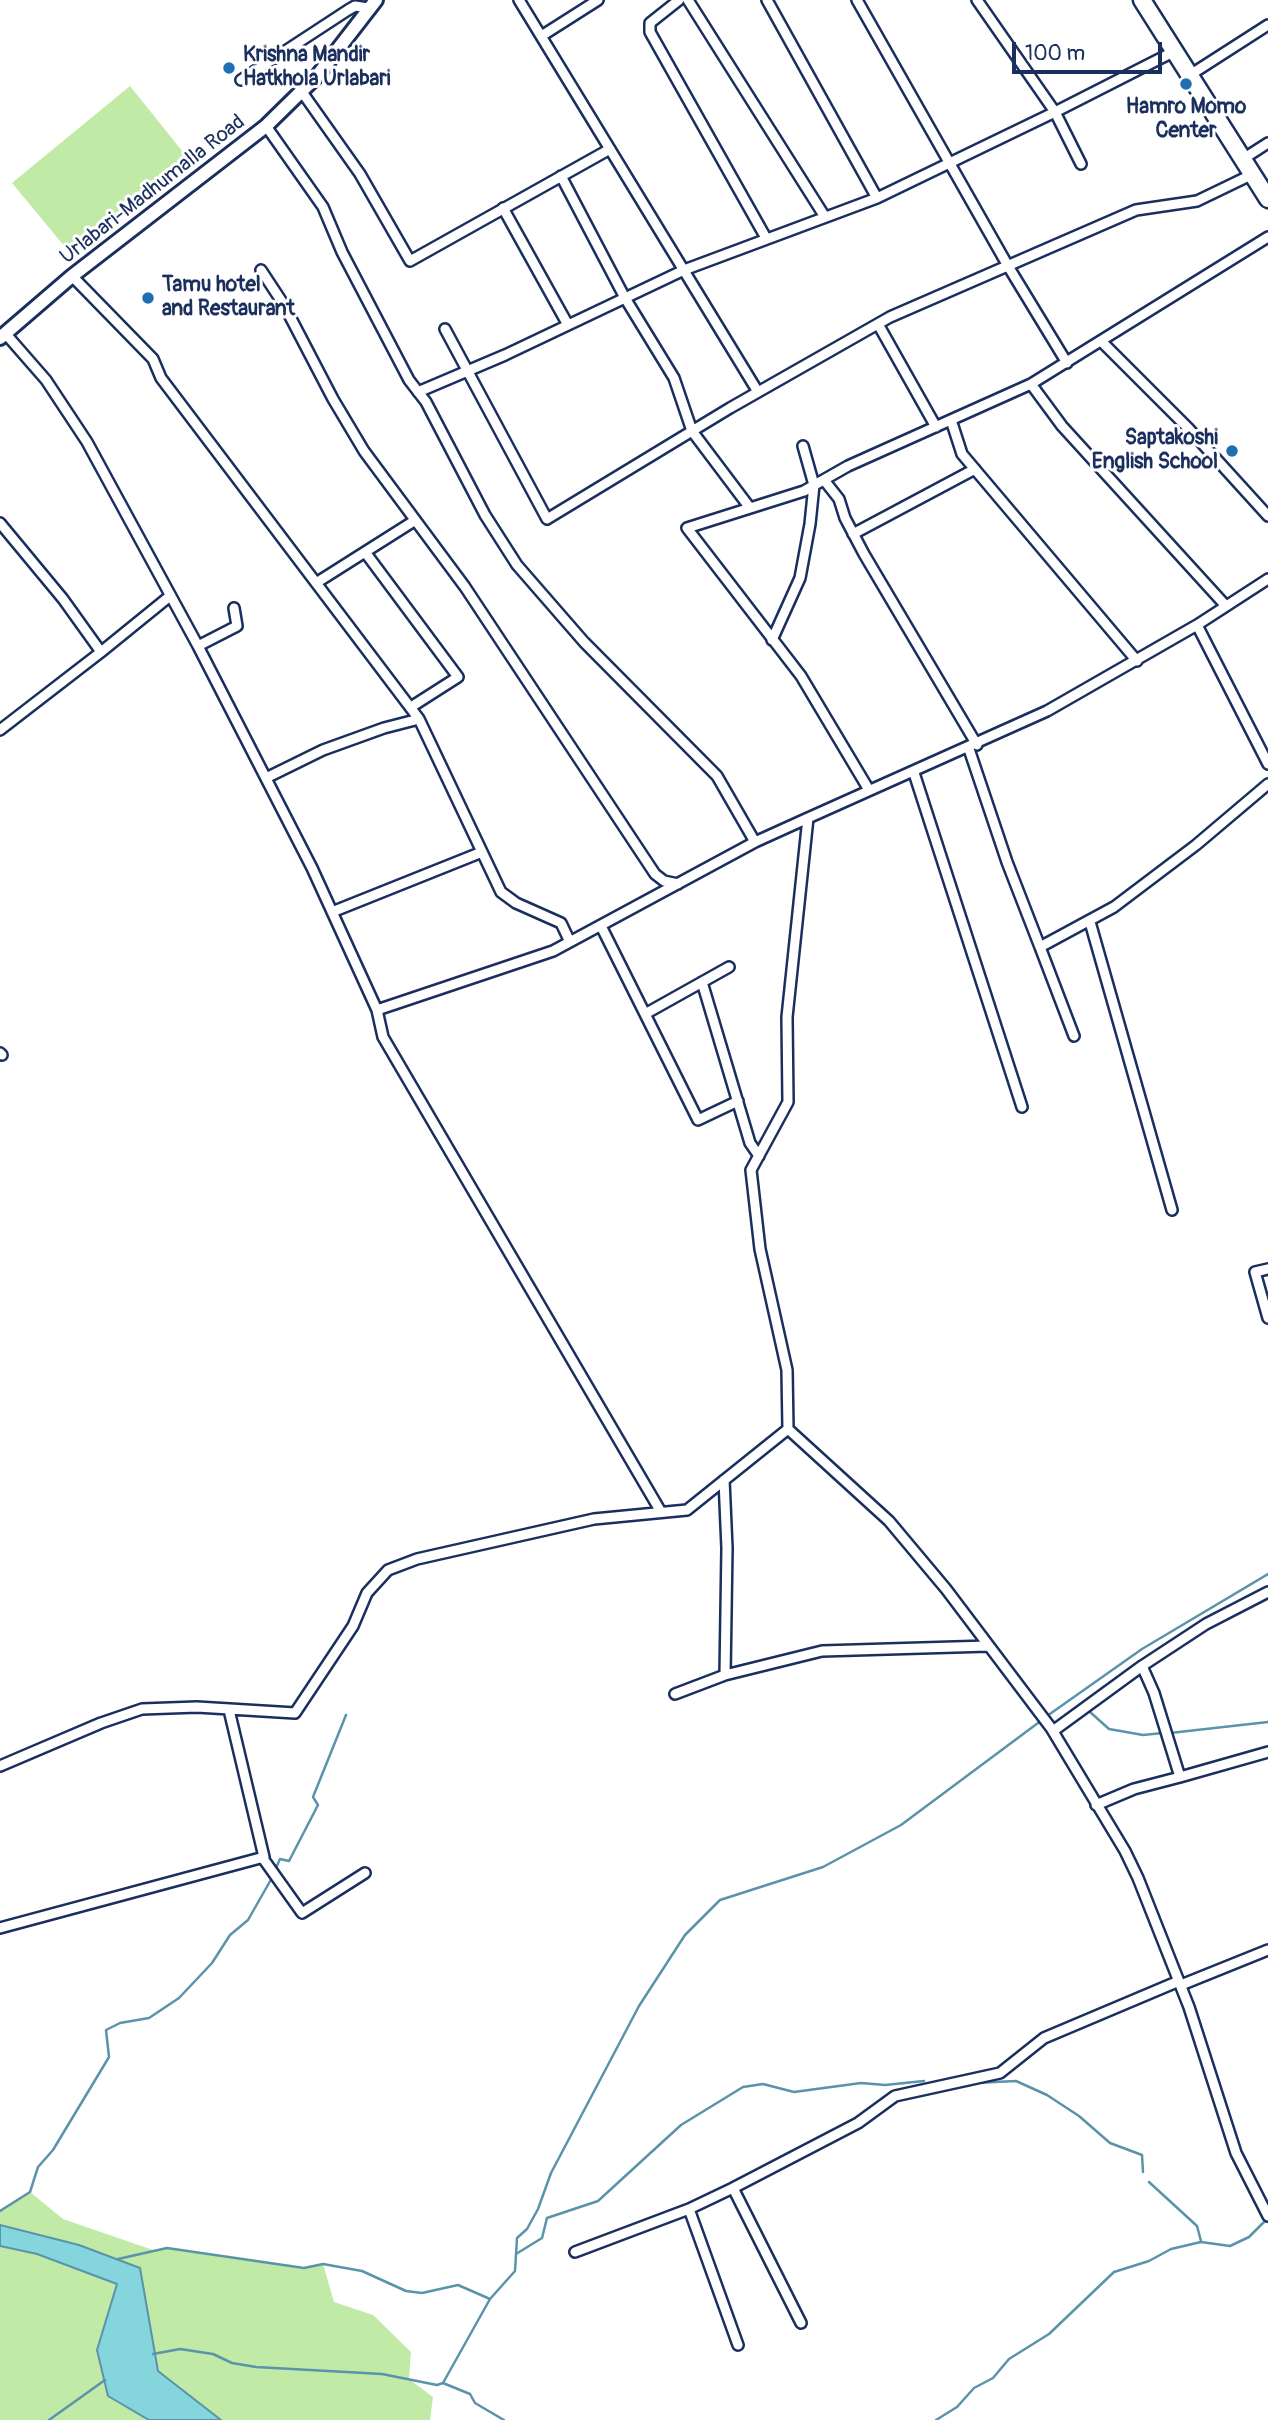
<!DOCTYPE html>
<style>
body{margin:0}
#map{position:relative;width:1268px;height:2420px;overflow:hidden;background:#fff;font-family:Pangolin,sans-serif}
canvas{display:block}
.scale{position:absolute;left:1012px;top:42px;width:150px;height:32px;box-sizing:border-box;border:4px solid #1b2f5e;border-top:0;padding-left:9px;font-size:21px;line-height:24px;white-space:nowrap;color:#1b2f5e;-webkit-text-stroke:5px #fff;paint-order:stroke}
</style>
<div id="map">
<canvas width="1268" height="2420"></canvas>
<div class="scale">100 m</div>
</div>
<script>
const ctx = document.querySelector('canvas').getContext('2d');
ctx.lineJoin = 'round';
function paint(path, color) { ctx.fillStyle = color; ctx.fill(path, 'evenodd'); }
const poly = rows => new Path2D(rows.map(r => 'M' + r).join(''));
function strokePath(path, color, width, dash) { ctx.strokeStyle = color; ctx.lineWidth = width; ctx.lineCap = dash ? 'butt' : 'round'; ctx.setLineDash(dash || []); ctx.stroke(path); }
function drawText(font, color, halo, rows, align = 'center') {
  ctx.font = font + ' Pangolin,sans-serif'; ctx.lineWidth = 6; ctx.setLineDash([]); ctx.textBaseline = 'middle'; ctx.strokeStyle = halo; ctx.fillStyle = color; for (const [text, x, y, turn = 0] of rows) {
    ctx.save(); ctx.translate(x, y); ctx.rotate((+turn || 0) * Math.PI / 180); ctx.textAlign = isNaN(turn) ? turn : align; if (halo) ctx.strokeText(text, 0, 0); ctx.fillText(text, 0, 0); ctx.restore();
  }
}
paint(poly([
 [130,86,187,157,70,253,12,183],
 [30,2192,63,2219,153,2250,167,2248,304,2268,323,2264,334,2302,373,2315,411,2352,409,2379,433,2397,430,2420,221,2420,158,2371,140,2268,79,2245,0,2225,0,2211],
 [0,2246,37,2254,117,2284,97,2350,108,2396,149,2420,0,2420]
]), '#c1eaa6');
const water = poly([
 [0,2225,79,2245,140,2268,158,2371,221,2420,149,2420,108,2396,97,2350,117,2284,37,2254,0,2246,0,2225]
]);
paint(water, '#84d5dc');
strokePath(water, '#5a93aa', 2);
strokePath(poly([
 [1090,1712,1109,1729,1143,1735,1163,1733],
 [1047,1716,1142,1649,1268,1574],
 [1170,1733,1268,1722],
 [275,1870,280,1859,289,1861,318,1805,313,1797,346,1715],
 [975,2083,1016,2081,1047,2095,1079,2116,1110,2143,1142,2155,1143,2172],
 [1149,2182,1197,2226,1201,2241],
 [0,2211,30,2192,38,2167,53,2150,109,2057,106,2030,120,2023,149,2018,179,1998,212,1963,230,1935,248,1920,273,1876],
 [516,2254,542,2238,547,2218,598,2201,681,2125,743,2087,763,2084,794,2092,861,2083,885,2085,924,2081],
 [118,2259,167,2248,304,2268,323,2264,362,2271,406,2291,422,2293,458,2285,490,2299],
 [153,2354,180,2349,213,2354,232,2363,256,2367,382,2374,437,2385,443,2383,490,2299,515,2271,517,2238,527,2229,538,2209,551,2173,639,2006,685,1935,720,1900,823,1867,901,1825,1042,1720],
 [443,2383,470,2394,475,2403,504,2420],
 [49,2420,105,2380],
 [936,2420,957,2407,974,2388,993,2378,1009,2359,1049,2334,1114,2272,1149,2261,1171,2249,1201,2242,1230,2246,1249,2237,1267,2219]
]), '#5a93aa', 2.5);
const street = poly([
 [519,0,758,392],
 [679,0,650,23,650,32,766,238],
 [688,0,825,217],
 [767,0,877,198],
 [857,0,1008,266,1067,363],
 [543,35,598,0],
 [1190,75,1268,25],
 [241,80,348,10,355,6,368,8],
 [302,92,360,174,410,261,610,149],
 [266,126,323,207,342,252,409,380,426,402,485,515,517,565,584,642,717,776,755,842],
 [1243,159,1268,143],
 [1081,164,1055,112,1175,51],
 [561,176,625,298,674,378,692,431,750,508],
 [503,208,568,325],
 [261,270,284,305,333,399,364,451,465,587,655,874,664,881,678,884],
 [72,276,153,359,161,378,419,719],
 [878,324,936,427],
 [445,329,547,519,730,408,890,317,1136,210,1197,201,1253,174],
 [5,333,46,380,87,442,198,646,312,868,377,1010,383,1037,661,1512],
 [1101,341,1189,429,1268,516],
 [1031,384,1062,426,1226,606],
 [418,392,505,355,684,270,877,198,1055,112,977,0],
 [951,420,962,454,1137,661],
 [824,480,839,499,845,518,864,554,977,745],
 [0,523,63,599,101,652,170,596],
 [853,534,975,469],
 [365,552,458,677,411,707],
 [316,583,414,521],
 [1197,625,1268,764],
 [772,640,800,578,810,524,814,485,803,446],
 [198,646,237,626,234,608],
 [0,730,101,652],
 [969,749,1007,862,1040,947,1114,907,1196,845,1268,784],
 [914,773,1022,1107],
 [266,778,323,750,384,728,419,719,501,892,516,903,561,923,570,942],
 [869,790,801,676,687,528,804,491,848,466,1031,384,1268,237],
 [332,912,482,852],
 [1090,922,1172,1210],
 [601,926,698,1120,738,1101],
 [1040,947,1074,1036],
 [702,982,750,1143,759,1156],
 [377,1010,553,951,755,842,808,818],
 [645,1014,729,967],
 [0,1053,2,1055],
 [1268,1269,1255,1272,1268,1318],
 [788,1429,889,1521,946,1589,1051,1728,1125,1851,1138,1878,1189,2007,1236,2153,1268,2216],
 [724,1480,727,1548,725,1675],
 [1142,1666,1154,1693,1180,1777,1268,1752],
 [675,1694,725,1675,822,1651,988,1646],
 [1053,1731,1142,1666,1206,1624,1268,1592],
 [0,1766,101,1723,142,1709,197,1707,295,1713,353,1626,367,1593,388,1570,417,1559,594,1519,687,1510,788,1429,787,1370,760,1249,751,1170,788,1102,787,1017,808,818,1047,711,1197,625,1268,579],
 [1096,1805,1134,1789,1180,1777],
 [262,1857,302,1913,365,1873],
 [0,1928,264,1857,229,1710],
 [1181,1985,1268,1950],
 [733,2188,801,2323],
 [689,2209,738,2345],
 [575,2252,689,2209,733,2188,858,2123,895,2096,1000,2073,1044,2038,1179,1981]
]);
const secondary = poly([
 [0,338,72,276,266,126,318,75,376,0]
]);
const highway = poly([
 [1142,0,1268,199]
]);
strokePath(street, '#1b2f5e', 14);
strokePath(secondary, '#1b2f5e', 18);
strokePath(highway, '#1b2f5e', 21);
strokePath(street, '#fff', 9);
strokePath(secondary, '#fff', 12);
strokePath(highway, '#fff', 16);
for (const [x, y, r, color] of [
 [229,68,7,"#1f6fb2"],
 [1186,84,7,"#1f6fb2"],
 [148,298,7,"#1f6fb2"],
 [1232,451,7,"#1f6fb2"]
]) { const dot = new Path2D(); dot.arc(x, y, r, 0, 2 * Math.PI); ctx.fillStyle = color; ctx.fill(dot); strokePath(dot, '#fff', 2.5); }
drawText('bold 21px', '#1b2f5e', '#fff', [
 ["Krishna Mandir",243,56],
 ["Hatkhola Urlabari",243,80],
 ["Hamro Momo",1186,108,"center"],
 ["Center",1186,132,"center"],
 ["Tamu hotel",162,286],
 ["and Restaurant",162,310],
 ["Saptakoshi",1218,439,"right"],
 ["English School",1218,463,"right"]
], 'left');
drawText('21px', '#1b2f5e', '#fff', [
 ["Urlabari-Madhumalla Road",153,190,-38]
]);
</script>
